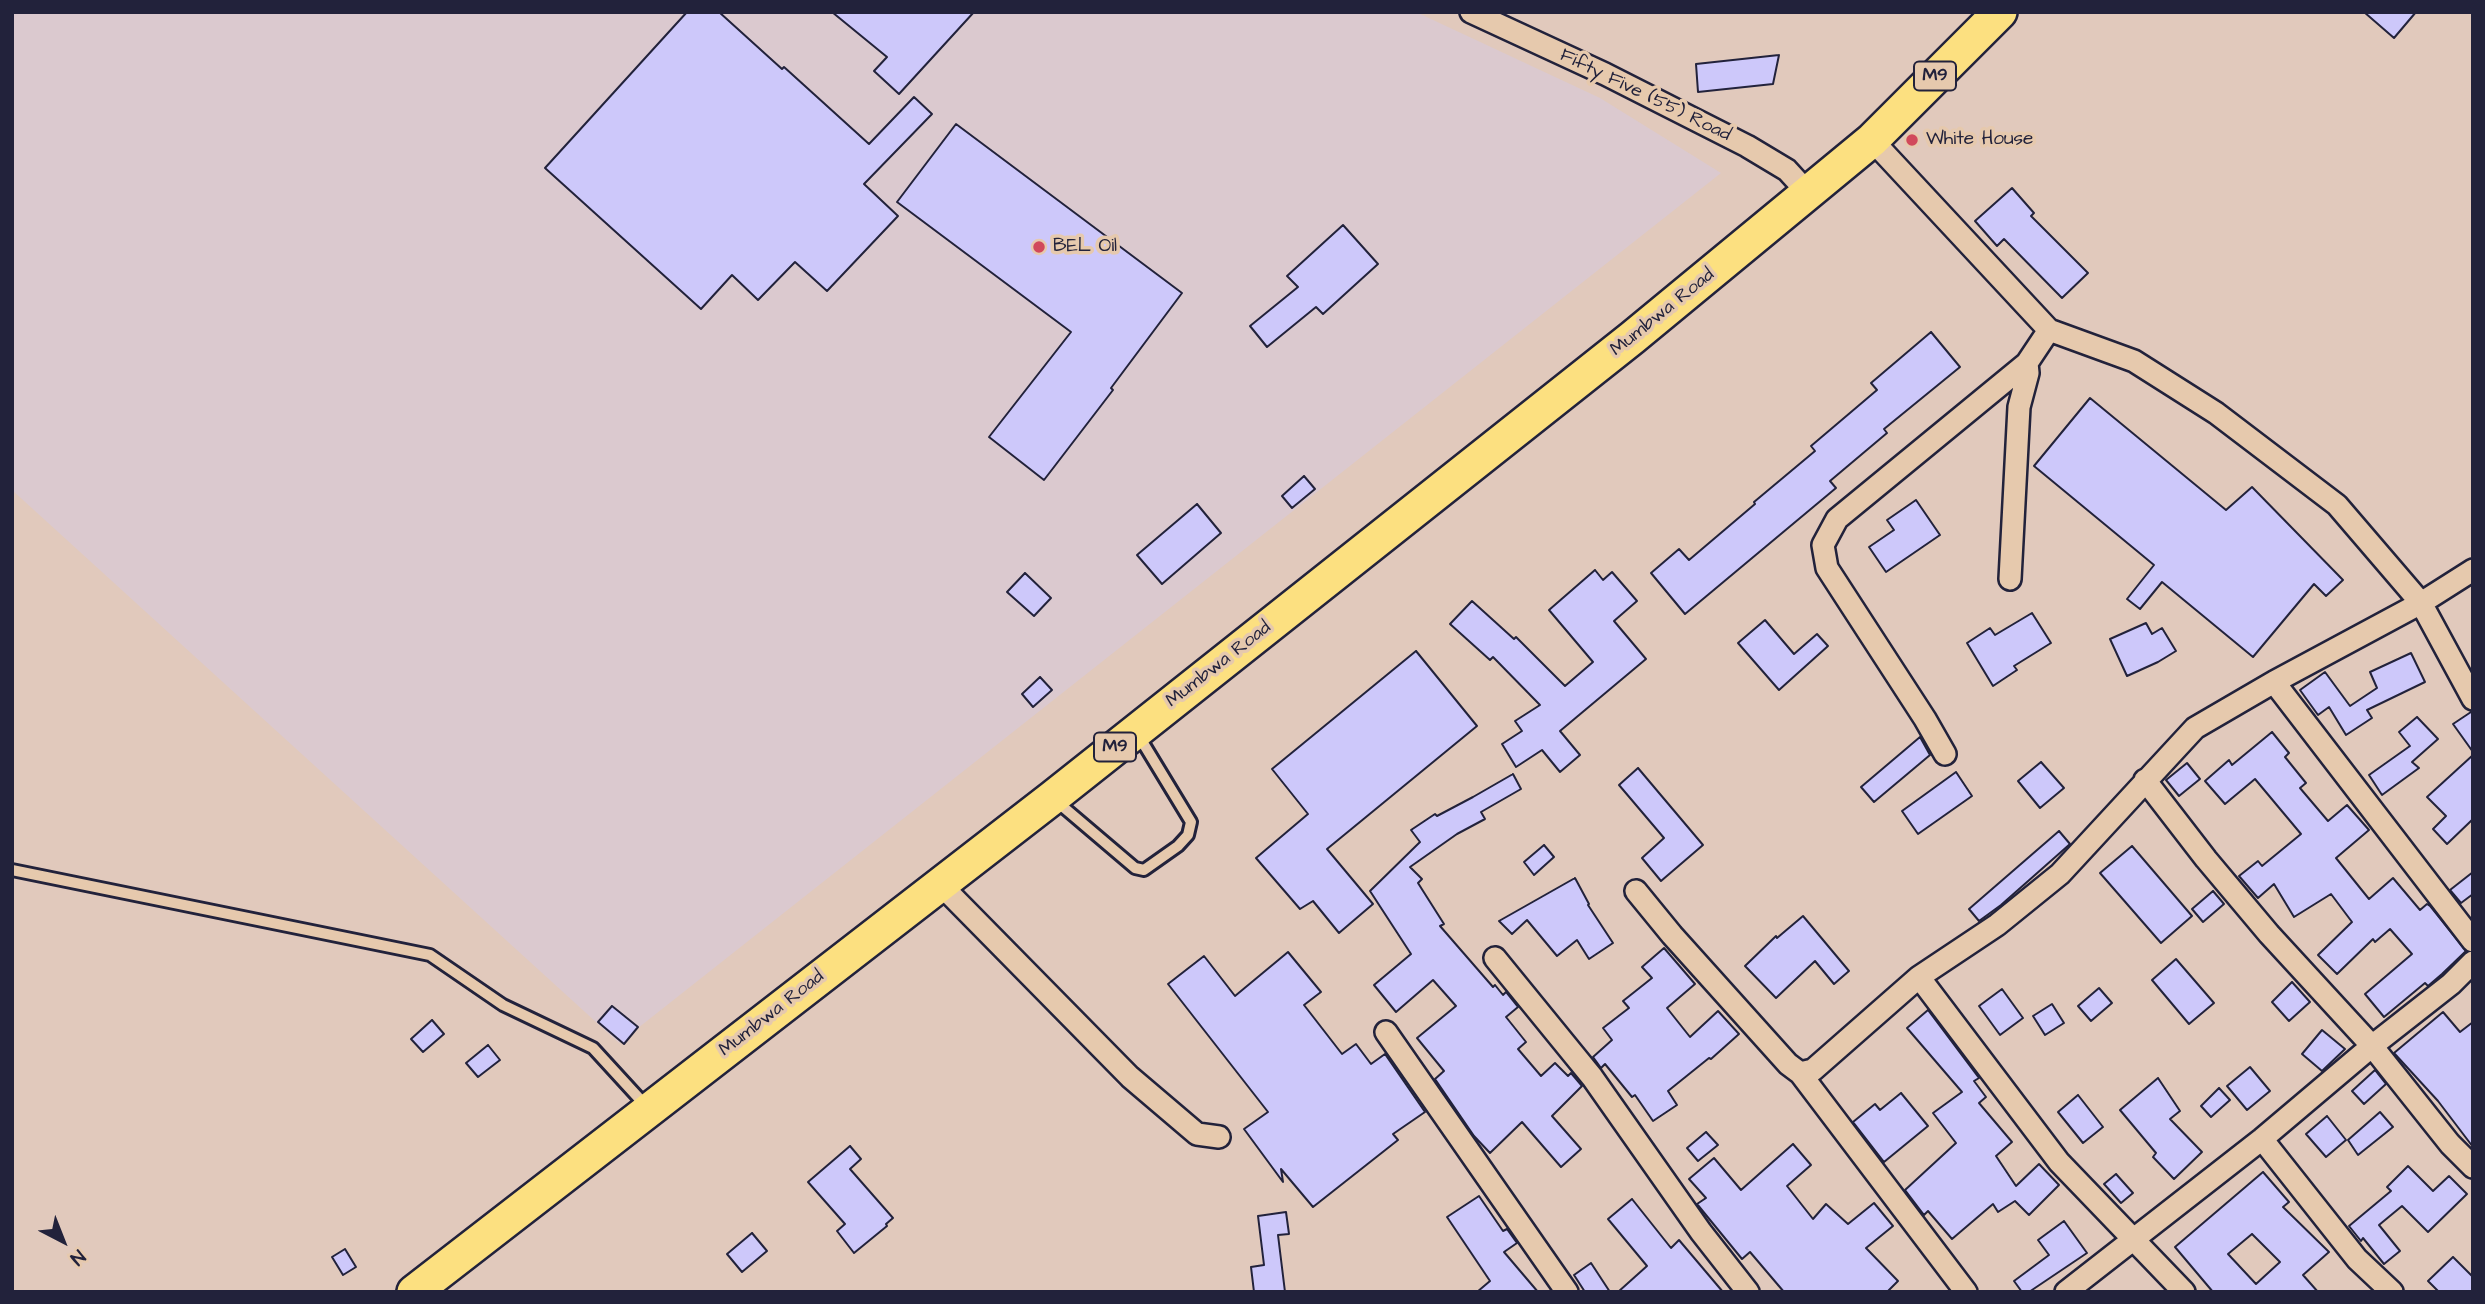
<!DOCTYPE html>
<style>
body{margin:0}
#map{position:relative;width:2485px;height:1304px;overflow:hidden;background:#e1c9bc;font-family:"Architects Daughter",sans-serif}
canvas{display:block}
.frame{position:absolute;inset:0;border:14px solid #22223b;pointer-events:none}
.north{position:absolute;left:28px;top:1206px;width:70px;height:70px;-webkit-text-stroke:5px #e6c9ad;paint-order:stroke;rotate:138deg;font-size:19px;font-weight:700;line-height:28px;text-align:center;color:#22223b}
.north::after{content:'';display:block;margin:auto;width:24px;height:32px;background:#22223b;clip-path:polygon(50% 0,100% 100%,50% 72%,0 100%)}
</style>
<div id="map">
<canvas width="2485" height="1304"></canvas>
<div class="frame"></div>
<div class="north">N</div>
</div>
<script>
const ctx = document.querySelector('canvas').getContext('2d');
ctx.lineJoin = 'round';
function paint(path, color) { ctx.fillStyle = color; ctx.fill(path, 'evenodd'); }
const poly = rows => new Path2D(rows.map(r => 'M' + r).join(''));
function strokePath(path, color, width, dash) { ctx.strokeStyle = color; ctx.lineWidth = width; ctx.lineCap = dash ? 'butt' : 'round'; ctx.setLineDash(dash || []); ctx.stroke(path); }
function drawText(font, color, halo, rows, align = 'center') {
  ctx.font = font + ' "Architects Daughter",sans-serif'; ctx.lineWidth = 7; ctx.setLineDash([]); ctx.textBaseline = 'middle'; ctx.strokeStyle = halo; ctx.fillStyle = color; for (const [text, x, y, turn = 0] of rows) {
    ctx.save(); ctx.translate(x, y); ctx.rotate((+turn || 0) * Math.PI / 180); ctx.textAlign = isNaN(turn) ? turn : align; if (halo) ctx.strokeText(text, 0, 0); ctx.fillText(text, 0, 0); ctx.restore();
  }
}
paint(poly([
 [12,12,1416,12,1600,98,1721,173,619,1043,12,490]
]), '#dbc9cf');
const building = poly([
 [687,12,719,12,782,69,784,67,869,144,914,97,932,114,864,184,898,216,827,291,795,262,758,300,732,275,701,309,545,168,687,12],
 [832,12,974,12,899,94,874,71,887,57,832,12],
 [2364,12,2416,12,2394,38,2364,12],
 [1779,55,1773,84,1698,92,1696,64,1779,55],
 [956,124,1182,293,1111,388,1113,390,1044,480,989,437,1071,332,897,202,956,124],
 [2012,188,2034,213,2031,216,2088,273,2062,298,2004,239,1997,246,1975,221,2012,188],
 [1343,225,1378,264,1323,314,1316,307,1267,347,1250,326,1298,287,1287,276,1343,225],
 [1931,332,1960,367,1884,429,1887,433,1830,481,1836,488,1685,614,1651,573,1679,549,1689,560,1755,504,1754,502,1815,451,1811,446,1877,390,1871,383,1931,332],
 [2090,398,2226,510,2252,487,2343,580,2326,596,2314,584,2253,657,2162,582,2140,609,2127,599,2154,565,2034,466,2090,398],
 [1304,476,1315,489,1292,508,1282,496,1304,476],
 [1916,500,1940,535,1886,572,1869,547,1894,530,1887,520,1916,500],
 [1197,504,1221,533,1162,584,1137,555,1197,504],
 [1595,570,1603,580,1612,572,1637,601,1614,621,1646,659,1560,731,1580,755,1560,772,1542,750,1516,767,1502,744,1522,731,1515,721,1540,705,1493,657,1490,660,1450,624,1472,601,1514,639,1516,637,1565,686,1593,662,1549,610,1595,570],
 [1025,573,1051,598,1034,616,1007,592,1025,573],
 [2032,613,2051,643,2014,666,2017,670,1993,686,1967,643,1990,628,1995,635,2032,613],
 [1765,620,1794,654,1817,634,1828,646,1779,690,1738,643,1765,620],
 [2146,623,2152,634,2162,628,2176,651,2158,662,2127,676,2110,639,2146,623],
 [1416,651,1477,726,1327,849,1373,904,1339,933,1313,901,1300,909,1256,858,1308,814,1272,769,1416,651],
 [2411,653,2425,682,2367,710,2372,718,2346,735,2329,707,2318,715,2300,690,2325,672,2350,706,2377,688,2370,672,2411,653],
 [1040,677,1052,690,1033,707,1022,694,1040,677],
 [2471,712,2473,712,2473,752,2453,724,2471,712],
 [2417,717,2438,739,2412,762,2419,768,2382,795,2369,775,2410,746,2399,732,2417,717],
 [2272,732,2289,753,2285,757,2306,783,2300,788,2328,821,2347,805,2369,830,2336,858,2369,899,2393,878,2420,910,2427,904,2430,906,2466,951,2442,974,2428,986,2425,983,2384,1017,2365,994,2412,954,2390,929,2375,942,2373,939,2337,974,2318,955,2352,922,2331,894,2294,917,2274,884,2258,898,2239,876,2258,861,2262,866,2301,834,2255,779,2225,804,2205,781,2229,760,2232,765,2272,732],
 [1920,737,1930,755,1874,802,1861,787,1920,737],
 [2473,755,2473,819,2447,844,2433,829,2446,816,2427,797,2473,755],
 [2041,762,2064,788,2040,808,2018,781,2041,762],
 [2187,763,2200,779,2179,796,2166,780,2187,763],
 [1638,768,1703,845,1661,881,1642,858,1664,838,1619,785,1638,768],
 [1956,772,1972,796,1918,834,1902,811,1956,772],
 [1513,774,1521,789,1481,812,1485,819,1457,834,1410,867,1422,879,1418,883,1444,924,1440,926,1493,987,1495,985,1503,995,1506,992,1518,1007,1506,1017,1526,1042,1518,1049,1541,1076,1555,1063,1568,1076,1571,1073,1582,1086,1552,1116,1581,1149,1561,1167,1522,1122,1490,1153,1474,1136,1435,1079,1444,1071,1417,1038,1456,1006,1433,980,1396,1012,1374,985,1411,954,1370,891,1420,842,1411,830,1435,814,1437,816,1473,797,1513,774],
 [2059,831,2070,844,2001,905,1979,921,1969,909,2059,831],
 [1544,845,1554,857,1534,875,1524,862,1544,845],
 [2132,846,2192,916,2161,943,2100,873,2132,846],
 [2473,872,2473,894,2461,903,2450,890,2473,872],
 [1575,878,1589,904,1588,905,1613,943,1589,959,1577,940,1557,956,1527,920,1512,934,1499,921,1575,878],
 [2213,891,2224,904,2203,922,2192,909,2213,891],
 [1803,916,1849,971,1834,984,1815,961,1776,998,1745,966,1776,936,1777,938,1803,916],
 [1664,948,1695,984,1667,1008,1690,1037,1718,1011,1739,1034,1711,1059,1709,1058,1668,1091,1677,1105,1653,1121,1635,1095,1632,1097,1605,1064,1601,1068,1593,1057,1612,1040,1603,1028,1629,1008,1623,1001,1652,978,1642,967,1664,948],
 [1288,952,1321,992,1304,1005,1342,1054,1356,1044,1371,1064,1385,1054,1425,1112,1393,1134,1398,1140,1313,1207,1281,1169,1283,1182,1244,1129,1268,1112,1168,984,1204,956,1235,996,1288,952],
 [2176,959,2214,1003,2189,1024,2152,980,2176,959],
 [2292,982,2310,1002,2289,1021,2272,1002,2292,982],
 [2099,988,2112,1003,2091,1021,2078,1006,2099,988],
 [2002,989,2023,1018,2000,1035,1979,1006,2002,989],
 [2052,1004,2064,1023,2045,1035,2033,1016,2052,1004],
 [612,1006,638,1027,624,1044,598,1022,612,1006],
 [1928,1010,1979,1078,1974,1081,1986,1097,1979,1103,2012,1142,1996,1156,2016,1186,2039,1164,2059,1185,2029,1215,2015,1201,1998,1212,1993,1204,1952,1239,1928,1211,1924,1215,1905,1190,1956,1143,1933,1113,1962,1092,1907,1028,1928,1010],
 [2443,1012,2460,1032,2473,1022,2473,1147,2438,1101,2394,1053,2443,1012],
 [432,1020,444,1034,423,1052,411,1039,432,1020],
 [2322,1030,2345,1049,2322,1071,2302,1054,2322,1030],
 [488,1045,500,1060,478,1077,466,1063,488,1045],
 [2250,1067,2270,1091,2247,1110,2227,1086,2250,1067],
 [2375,1070,2386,1084,2364,1104,2352,1091,2375,1070],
 [2158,1078,2180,1111,2170,1119,2202,1152,2174,1179,2153,1157,2156,1153,2120,1110,2158,1078],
 [2219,1088,2230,1100,2211,1117,2201,1106,2219,1088],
 [1901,1093,1928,1126,1884,1162,1853,1122,1875,1104,1880,1110,1901,1093],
 [2078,1095,2103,1127,2083,1143,2058,1112,2078,1095],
 [2380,1112,2393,1127,2358,1155,2348,1140,2380,1112],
 [2327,1116,2346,1140,2326,1157,2306,1134,2327,1116],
 [1706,1132,1718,1145,1698,1161,1687,1148,1706,1132],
 [1793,1144,1811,1165,1787,1186,1813,1219,1826,1204,1848,1224,1874,1203,1893,1226,1866,1248,1898,1281,1887,1292,1784,1292,1750,1252,1742,1259,1697,1204,1706,1198,1689,1179,1714,1158,1741,1190,1793,1144],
 [850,1146,861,1159,850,1169,893,1218,886,1224,887,1226,854,1253,837,1231,845,1224,808,1182,850,1146],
 [2408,1166,2433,1191,2449,1176,2467,1194,2428,1232,2402,1206,2379,1225,2400,1251,2384,1264,2363,1238,2361,1241,2349,1226,2391,1191,2387,1187,2408,1166],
 [2263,1172,2289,1202,2283,1207,2329,1252,2303,1275,2318,1292,2213,1292,2175,1247,2263,1172],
 [2252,1234,2280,1262,2256,1284,2228,1254,2252,1234],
 [2116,1174,2133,1193,2121,1203,2104,1184,2116,1174],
 [1479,1196,1503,1231,1507,1229,1517,1243,1504,1252,1538,1292,1477,1292,1490,1281,1447,1217,1479,1196],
 [1632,1199,1671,1248,1679,1240,1723,1292,1618,1292,1647,1266,1608,1219,1632,1199],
 [1286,1212,1289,1234,1278,1235,1285,1292,1254,1292,1251,1267,1264,1265,1258,1216,1286,1212],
 [2064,1221,2087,1253,2029,1292,2022,1292,2014,1281,2049,1255,2038,1240,2064,1221],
 [752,1233,767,1251,742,1272,727,1254,752,1233],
 [345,1249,356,1267,343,1275,332,1257,345,1249],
 [2453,1257,2473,1277,2473,1292,2439,1292,2428,1281,2453,1257],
 [1591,1263,1610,1292,1585,1292,1574,1275,1591,1263]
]);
paint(building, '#cdc8fa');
strokePath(building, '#22223b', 2);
const service = poly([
 [1055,800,1135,868,1144,870,1178,846,1188,835,1191,822,1137,733],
 [12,870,430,955,503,1005,593,1048,647,1107]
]);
const minor = poly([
 [1471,12,1605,74,1747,146,1787,170,1809,194],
 [1872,140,2049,330,2134,361,2216,413,2337,505,2421,603,2473,699],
 [2010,579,2019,407,2028,373,2027,363,2049,330],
 [2274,682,2473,941],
 [1945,754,1925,719,1827,568,1823,545,1837,519,2027,363],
 [2145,780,2206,859,2269,934,2372,1046,2450,1144,2473,1167],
 [940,884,1130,1077,1197,1134,1219,1137],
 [1636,891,1672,935,1788,1064,1800,1073,1813,1070,1919,977,1997,925,2060,874,2195,728,2274,682,2421,603,2473,570],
 [1495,958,1592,1077,1701,1232,1748,1292],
 [1919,977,2059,1162,2184,1292],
 [1386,1032,1567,1292],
 [1800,1073,1966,1292],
 [2262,1139,2357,1259,2392,1292],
 [2066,1292,2262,1139,2372,1046,2451,984,2473,962]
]);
const primary = poly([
 [414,1292,1052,798,1632,338,1872,140,2000,12]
]);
strokePath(service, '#22223b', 16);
strokePath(minor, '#22223b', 26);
strokePath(primary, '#22223b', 38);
strokePath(service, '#e6c9ad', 10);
strokePath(minor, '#e6c9ad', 21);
strokePath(primary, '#fce080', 33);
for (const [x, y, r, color] of [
 [1912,140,7,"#d1495b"],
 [1039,247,7,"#d1495b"]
]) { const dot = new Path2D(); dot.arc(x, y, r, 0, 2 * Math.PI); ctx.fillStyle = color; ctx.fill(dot); strokePath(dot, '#e6c9ad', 2.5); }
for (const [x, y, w] of [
 [1935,76,42],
 [1115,747,42]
]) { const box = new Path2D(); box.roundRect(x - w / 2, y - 14.5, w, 29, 5); ctx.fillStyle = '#e6c9ad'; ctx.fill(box); strokePath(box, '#22223b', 2); }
drawText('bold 18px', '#22223b', null, [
 ["M9",1935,76],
 ["M9",1115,747]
]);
drawText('19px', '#22223b', '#e6c9ad', [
 ["Fifty Five (55) Road",1645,96,26],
 ["Mumbwa Road",1663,313,-39],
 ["Mumbwa Road",1219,665,-38],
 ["Mumbwa Road",772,1014,-38]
]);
drawText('19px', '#22223b', '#e6c9ad', [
 ["White House",1926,140],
 ["BEL Oil",1053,247]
], 'left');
</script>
